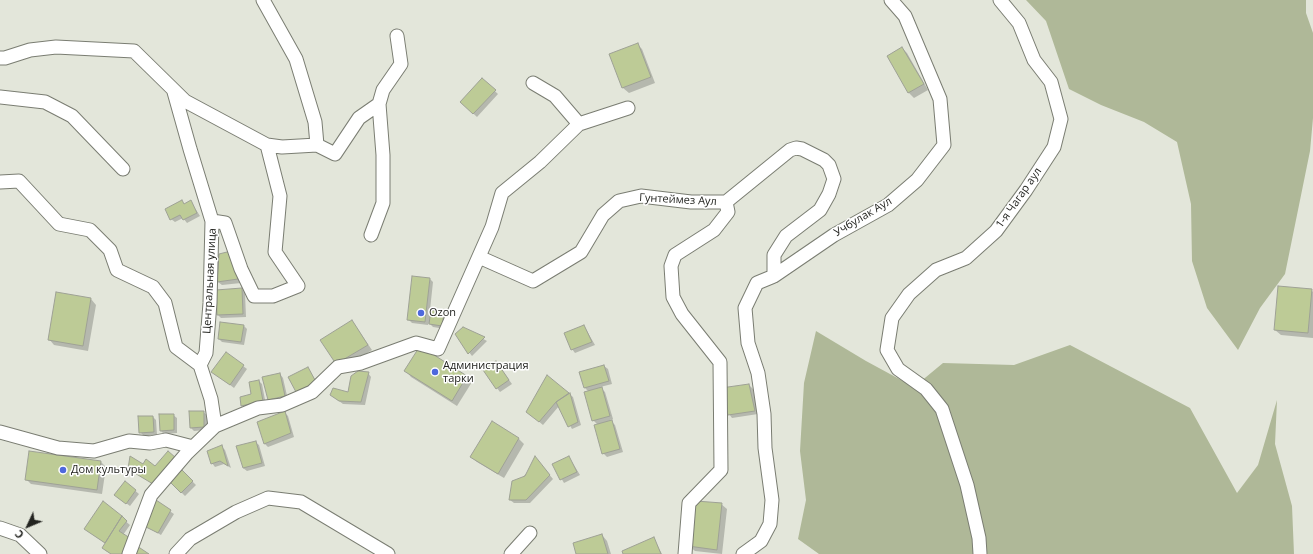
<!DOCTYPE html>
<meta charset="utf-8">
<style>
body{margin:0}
#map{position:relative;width:1313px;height:554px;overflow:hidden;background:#e3e6da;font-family:"Open Sans",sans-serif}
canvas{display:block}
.north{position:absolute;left:8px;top:506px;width:40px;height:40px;-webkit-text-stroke:3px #fff;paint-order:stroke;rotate:226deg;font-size:11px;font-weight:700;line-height:16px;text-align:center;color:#232420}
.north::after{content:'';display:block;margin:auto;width:14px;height:18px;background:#232420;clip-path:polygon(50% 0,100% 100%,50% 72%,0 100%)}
</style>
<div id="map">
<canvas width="1313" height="554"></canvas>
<div class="north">С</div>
</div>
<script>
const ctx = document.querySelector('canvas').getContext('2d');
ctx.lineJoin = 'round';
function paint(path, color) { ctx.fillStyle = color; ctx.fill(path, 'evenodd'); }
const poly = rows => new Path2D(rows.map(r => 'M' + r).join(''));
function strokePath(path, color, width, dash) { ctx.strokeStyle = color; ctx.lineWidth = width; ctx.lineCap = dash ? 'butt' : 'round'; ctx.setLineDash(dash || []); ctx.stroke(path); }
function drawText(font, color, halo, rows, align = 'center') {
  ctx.font = font + ' "Open Sans",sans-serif'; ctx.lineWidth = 3; ctx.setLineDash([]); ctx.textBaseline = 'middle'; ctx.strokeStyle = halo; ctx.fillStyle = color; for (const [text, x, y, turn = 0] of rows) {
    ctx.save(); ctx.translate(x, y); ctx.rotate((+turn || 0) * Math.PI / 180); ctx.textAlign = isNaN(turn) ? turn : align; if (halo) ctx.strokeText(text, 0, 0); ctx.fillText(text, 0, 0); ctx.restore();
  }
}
paint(poly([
 [1026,0,1306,0,1306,13,1313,33,1313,118,1310,151,1285,274,1260,308,1238,350,1207,308,1192,261,1191,204,1177,142,1144,122,1101,105,1069,89,1046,21],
 [816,331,866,361,914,387,943,363,1014,365,1070,345,1190,408,1237,493,1258,465,1277,400,1275,444,1292,506,1294,554,819,554,798,539,806,500,800,451,804,383]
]), '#afb898');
paint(poly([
 [637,44,642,49,655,83,629,93,623,88,610,55],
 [902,48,907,53,928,90,914,98,909,93,888,56],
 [482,79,498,94,477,117,461,102],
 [182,202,185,205,191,202,200,216,187,223,183,218,175,222,171,219],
 [230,252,241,283,222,285,218,282,220,255],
 [430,279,433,282,430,310,444,313,447,316,445,329,433,327,429,323,428,325,412,323,408,319],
 [242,289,245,293,246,317,221,318,218,315],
 [1311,290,1313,292,1313,338,1281,335,1275,330],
 [91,299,96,305,88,351,54,345,49,339],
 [352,321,372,350,342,369,337,364],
 [243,325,247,329,244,345,222,342,219,339],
 [584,326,595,345,575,353,572,349],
 [463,328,487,341,472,356,456,335],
 [420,348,467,377,472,382,457,406,411,377,406,371],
 [226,353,247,369,234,388,213,372],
 [499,366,512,384,500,392,497,388],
 [604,366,608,369,612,384,600,387,605,392,613,419,610,420,615,425,623,452,607,457,603,453,598,425,593,420,589,392,585,388],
 [308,368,319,386,297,392],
 [368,373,371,377,365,405,343,404,331,395,349,393],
 [280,374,283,378,288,400,272,403,269,400,264,378],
 [547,377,573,397,581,425,572,429,559,406,543,425,531,415],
 [259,381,262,384,266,405,246,409,242,405,253,395],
 [749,385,753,389,758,414,732,418,729,414],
 [203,412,207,415,207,430,194,431,191,428],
 [284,412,288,416,294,437,268,447,265,444,258,422],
 [173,415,177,418,177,433,164,434,161,431],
 [153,417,156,420,157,435,144,436,140,432],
 [492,423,519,439,524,444,504,478,477,462,471,457],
 [255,442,259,445,265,466,247,471,243,468],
 [221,446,225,450,231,468,224,464,215,467,212,463],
 [569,457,580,475,564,483,553,464],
 [538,461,553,479,530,503,514,503,510,500,520,480],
 [101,462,106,467,102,494,31,484,26,479],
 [182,471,196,485,185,496,171,482],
 [125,482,139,494,130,506,119,498],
 [103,502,130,525,123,535,127,554,111,554,106,551,105,543,85,529],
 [156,502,174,514,161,535,145,526],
 [721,504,727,509,722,554,695,551,689,546],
 [602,535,607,541,611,554,577,554],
 [654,539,662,554,624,554]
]), '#0003');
const building = poly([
 [638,43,651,77,622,88,609,54,638,43],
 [902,47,924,84,908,93,887,56,902,47],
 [482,78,496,90,473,114,460,102,482,78],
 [182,200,184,204,191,200,197,213,183,220,180,215,170,220,165,209,182,200],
 [231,251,238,279,217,282,219,254,231,251],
 [412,276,430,278,425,322,407,320,412,276],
 [1278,286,1312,289,1308,333,1274,330,1278,286],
 [242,288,243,314,217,315,216,290,242,288],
 [56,292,91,298,83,346,48,340,56,292],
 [431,310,444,312,442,326,429,324,431,310],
 [352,320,368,345,336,364,320,340,352,320],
 [220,322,244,325,241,342,218,339,220,322],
 [584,325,592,342,571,350,564,333,584,325],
 [463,327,485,337,468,354,455,334,463,327],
 [420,346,467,376,452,401,404,371,420,346],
 [226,352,244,365,230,385,211,372,226,352],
 [496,361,509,380,496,389,483,370,496,361],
 [604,365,609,381,584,388,579,372,604,365],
 [308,367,316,382,296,392,288,377,308,367],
 [358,371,369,372,361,402,339,401,330,395,333,388,348,392,351,376,358,371],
 [280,373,285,396,268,400,262,377,280,373],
 [547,375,569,393,556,402,539,422,526,412,547,375],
 [259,380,263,401,241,406,240,397,251,394,249,382,259,380],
 [749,384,755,411,728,415,721,388,749,384],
 [602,387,610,416,592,421,584,392,602,387],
 [570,393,578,422,568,427,556,402,570,393],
 [189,411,204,411,204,427,190,428,189,411],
 [285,411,291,433,264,444,257,422,285,411],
 [159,414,174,414,174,430,160,431,159,414],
 [138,416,153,416,154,432,139,433,138,416],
 [612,420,620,449,602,454,594,425,612,420],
 [492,421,519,438,498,474,470,457,492,421],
 [256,441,262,463,243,468,236,446,256,441],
 [222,445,228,466,220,461,211,464,207,451,222,445],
 [29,451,101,461,97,490,25,480,29,451],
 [168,451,176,458,153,484,128,469,130,456,143,464,146,459,155,466,168,451],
 [535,456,550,475,526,500,509,500,512,481,525,476,535,456],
 [569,456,577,472,560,480,552,464,569,456],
 [182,470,193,481,181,493,170,482,182,470],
 [125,481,136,490,126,504,114,495,125,481],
 [156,500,171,510,158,533,144,526,156,500],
 [103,501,122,516,105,543,84,529,103,501],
 [696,501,722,503,717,550,688,546,696,501],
 [122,516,127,521,119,531,130,538,122,554,111,554,102,548,122,516],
 [602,534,608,554,576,554,573,543,602,534],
 [654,537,661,554,623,554,622,551,654,537],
 [137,546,149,554,134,554,137,546]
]);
paint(building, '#bdcb96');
strokePath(building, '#9ea195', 1);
const street = poly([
 [263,0,296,59,315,122,317,145],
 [0,58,5,58,30,50,56,47,134,51,185,101,267,145,282,147,317,145,335,154,359,118,379,104,383,90,401,64,397,36],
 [174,92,190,149,212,221,210,303,206,353,200,365,211,399,215,426],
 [0,97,45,102,72,116,123,169],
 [579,124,628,108],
 [0,182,19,181,59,224,90,230,110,250,117,270,153,287,165,303,176,347,200,365],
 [726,202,790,150,796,148,802,149,824,160,829,165,834,179,829,194,820,210,786,236,774,255,774,276],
 [212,221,225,223,241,269,254,296,273,296,298,286,275,252,280,196,267,145],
 [371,235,383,203,383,155,379,104],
 [479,257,533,281,581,252,603,215,619,201,641,196,691,202,726,202],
 [0,432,58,448,94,451,129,441,150,443,166,440,193,447],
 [0,528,20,535,40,554],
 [129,554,151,495,187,453,215,426,258,408,282,405,312,392,338,367,361,363,416,343,438,349,492,227,502,193,540,162,579,124,555,96,533,83],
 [176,554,190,539,236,512,268,498,301,502,388,554],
 [511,554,530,533],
 [685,554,689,503,721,470,720,362,682,314,673,297,671,266,675,255,714,230,728,212,726,202],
 [743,554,761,541,770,524,772,500,765,448,764,414,758,373,748,343,745,308,757,283,774,276,834,235,888,205,917,180,944,145,940,99,905,16,891,0],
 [980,554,979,538,967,485,942,409,926,389,898,369,887,350,892,318,909,294,936,270,966,258,996,231,1026,190,1054,147,1061,119,1051,82,1034,60,1019,23,1000,0]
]);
strokePath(street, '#7a7d72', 15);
strokePath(street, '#fff', 13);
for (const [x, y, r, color] of [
 [421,313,4,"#4e68dd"],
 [435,372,4,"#4e68dd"],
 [63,470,4,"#4e68dd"]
]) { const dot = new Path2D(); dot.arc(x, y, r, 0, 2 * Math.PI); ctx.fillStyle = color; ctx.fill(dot); strokePath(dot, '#fff', 1.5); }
drawText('11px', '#232420', '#fff', [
 ["1-я Чагар аул",1019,198,-55],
 ["Гунтеймез Аул",678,200,3],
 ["Учбулак Аул",863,217,-31],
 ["Центральная улица",210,281,-87]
]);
drawText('11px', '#232420', '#fff', [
 ["Ozon",429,313],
 ["Администрация",443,366],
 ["тарки",443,379],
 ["Дом культуры",71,470]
], 'left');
</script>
